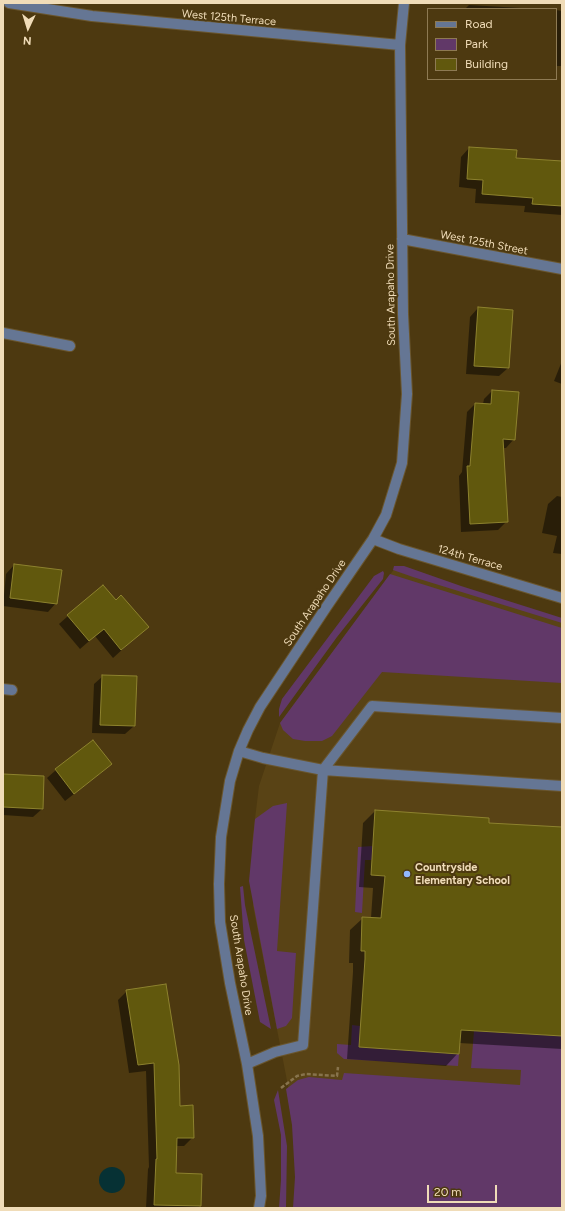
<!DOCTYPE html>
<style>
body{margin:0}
#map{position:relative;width:565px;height:1211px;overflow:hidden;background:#4d3910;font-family:Figtree,sans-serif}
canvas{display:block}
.frame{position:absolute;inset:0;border:4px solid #f0dcb8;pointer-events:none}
.legend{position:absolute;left:427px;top:8px;width:130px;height:72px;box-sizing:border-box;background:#4d3910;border:1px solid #8e7a53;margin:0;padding:5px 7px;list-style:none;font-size:12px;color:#f0dcb8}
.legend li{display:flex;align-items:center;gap:8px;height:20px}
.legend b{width:20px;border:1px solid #8e7a53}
.north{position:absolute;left:8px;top:8px;width:40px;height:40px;-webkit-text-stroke:3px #4d3910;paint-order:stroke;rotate:184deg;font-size:11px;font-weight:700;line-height:16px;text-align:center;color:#f0dcb8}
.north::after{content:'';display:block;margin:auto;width:14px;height:18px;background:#f0dcb8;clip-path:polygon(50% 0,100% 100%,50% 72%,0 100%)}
.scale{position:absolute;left:427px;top:1185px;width:70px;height:18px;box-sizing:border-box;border:2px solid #f0dcb8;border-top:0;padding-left:5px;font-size:12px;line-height:14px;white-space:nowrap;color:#f0dcb8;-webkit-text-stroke:3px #4d3910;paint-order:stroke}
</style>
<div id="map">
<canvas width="565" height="1211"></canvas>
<div class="frame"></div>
<ul class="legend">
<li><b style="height:5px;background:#657694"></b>Road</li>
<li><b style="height:11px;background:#613868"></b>Park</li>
<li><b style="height:11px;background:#61580d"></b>Building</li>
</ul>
<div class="north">N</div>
<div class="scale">20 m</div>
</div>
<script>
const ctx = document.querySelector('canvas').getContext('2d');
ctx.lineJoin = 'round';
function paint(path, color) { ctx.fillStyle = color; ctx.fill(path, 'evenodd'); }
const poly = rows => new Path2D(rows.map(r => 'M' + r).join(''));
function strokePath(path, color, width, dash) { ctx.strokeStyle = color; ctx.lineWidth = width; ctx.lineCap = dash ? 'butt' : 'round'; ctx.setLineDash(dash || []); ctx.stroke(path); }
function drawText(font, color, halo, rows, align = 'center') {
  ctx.font = font + ' Figtree,sans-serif'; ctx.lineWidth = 4; ctx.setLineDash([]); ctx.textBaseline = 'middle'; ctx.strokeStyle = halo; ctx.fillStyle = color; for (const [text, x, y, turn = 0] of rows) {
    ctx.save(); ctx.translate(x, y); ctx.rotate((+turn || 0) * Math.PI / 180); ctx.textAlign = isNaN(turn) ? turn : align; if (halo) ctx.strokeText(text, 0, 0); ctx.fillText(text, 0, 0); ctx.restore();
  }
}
paint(poly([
 [395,568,562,622,562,1208,298,1179,296,1127,253,906,252,843,259,786,280,723]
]), '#594315');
paint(poly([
 [394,566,404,566,461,586,562,618,562,623,413,577,393,570],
 [383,571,384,573,383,579,337,637,279,717,279,709,282,699,374,576],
 [390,574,562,628,562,683,382,672,332,736,322,741,305,741,293,739,283,730,280,723],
 [287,803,277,951,296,953,292,1018,286,1026,277,1029,249,881,255,819,273,806],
 [373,846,372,860,365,860,362,913,355,912,358,847],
 [243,886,245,905,271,1029,260,1022,244,940,240,887],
 [352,1025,360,1026,359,1047,459,1054,458,1066,344,1059,337,1053,337,1044,351,1045],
 [474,1031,562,1036,562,1208,293,1208,295,1177,292,1125,286,1089,298,1080,309,1077,342,1080,344,1073,520,1085,521,1070,471,1068],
 [278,1090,287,1146,286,1208,279,1208,281,1180,281,1135,274,1100]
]), '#613868');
paint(poly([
 '99 1180a13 13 0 1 1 26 0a13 13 0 1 1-26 0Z'
]), '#063134');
paint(poly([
 [469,5,538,9,465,9],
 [556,10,562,11,562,66,556,66],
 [469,148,515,159,562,162,562,215,524,212,525,206,475,203,476,189,459,187,461,157],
 [478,308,512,310,508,368,499,376,466,374,470,317],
 [562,361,562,384,554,381],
 [492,391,514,439,506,448,503,448,507,521,498,530,461,532,459,476,462,472,467,412,475,404,483,404,484,399],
 [557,496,562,497,562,554,553,553,557,536,542,533,548,504],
 [14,565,56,603,48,612,3,606,6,574],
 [115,601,147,627,113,658,95,636,80,649,59,624,68,616],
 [103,676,134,726,125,734,92,733,94,684],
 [93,741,111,764,102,772,65,801,47,778,56,770],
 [3,775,42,809,33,817,3,815],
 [375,811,488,824,562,829,562,1049,459,1043,458,1053,446,1066,347,1059,353,972,353,963,349,963,350,930,363,918,371,918,373,888,359,887,363,823],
 [127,991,193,1137,184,1146,176,1146,175,1174,200,1206,198,1208,146,1208,148,1169,149,1167,146,1071,129,1073,118,1000]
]), '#0007');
const building = poly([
 [469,147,517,150,516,158,562,161,562,206,532,204,533,198,482,194,483,180,467,179,469,147],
 [478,307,513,310,509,368,474,366,478,307],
 [492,390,519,392,515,440,503,439,508,522,470,524,467,466,470,466,475,403,491,404,492,390],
 [14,564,62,570,57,604,10,598,14,564],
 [103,585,116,600,121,595,149,627,121,650,104,629,89,641,67,615,103,585],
 [102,675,137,676,135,726,100,725,102,675],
 [93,740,112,764,74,794,55,769,93,740],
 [3,774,44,776,43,809,3,807,3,774],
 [375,810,489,818,489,823,562,827,562,1036,461,1030,459,1054,359,1047,365,959,365,951,361,951,362,917,381,918,385,876,371,875,375,810],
 [166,984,179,1065,180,1106,193,1105,194,1138,177,1138,176,1173,202,1174,201,1206,154,1205,156,1159,157,1159,154,1063,138,1065,126,990,166,984]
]);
paint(building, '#61580d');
strokePath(building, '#8d822e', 1);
const minor = poly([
 [9,3,92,16,400,45],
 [402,239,562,269],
 [3,333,70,346],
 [373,539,399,549,562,598],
 [3,689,12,690],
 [239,751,263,758,323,770,562,786],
 [247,1064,275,1052,303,1045,323,770,372,706,562,718],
 [259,1208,261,1196,258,1136,247,1064,230,983,220,922,219,884,221,837,230,781,239,751,248,730,260,707,327,606,373,539,386,515,402,463,407,394,403,314,400,45,404,3]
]);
strokePath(minor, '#6a562e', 12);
strokePath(poly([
 [281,1088,297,1076,306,1074,337,1076,338,1067]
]), '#87734c', 2.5, [4, 2]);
strokePath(minor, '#657694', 10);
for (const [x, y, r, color] of [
 [407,874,4,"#91b8fd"]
]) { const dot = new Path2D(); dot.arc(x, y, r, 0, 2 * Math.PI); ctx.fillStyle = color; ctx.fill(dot); strokePath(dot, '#4d3910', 1.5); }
drawText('11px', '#f0dcb8', '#4d3910', [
 ["West 125th Terrace",229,18,5],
 ["West 125th Street",484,243,11],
 ["South Arapaho Drive",391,295,-91],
 ["124th Terrace",470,558,16],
 ["South Arapaho Drive",315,603,-56],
 ["South Arapaho Drive",241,965,81]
]);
drawText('bold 11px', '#f0dcb8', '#4d3910', [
 ["Countryside",415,868],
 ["Elementary School",415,881]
], 'left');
</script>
